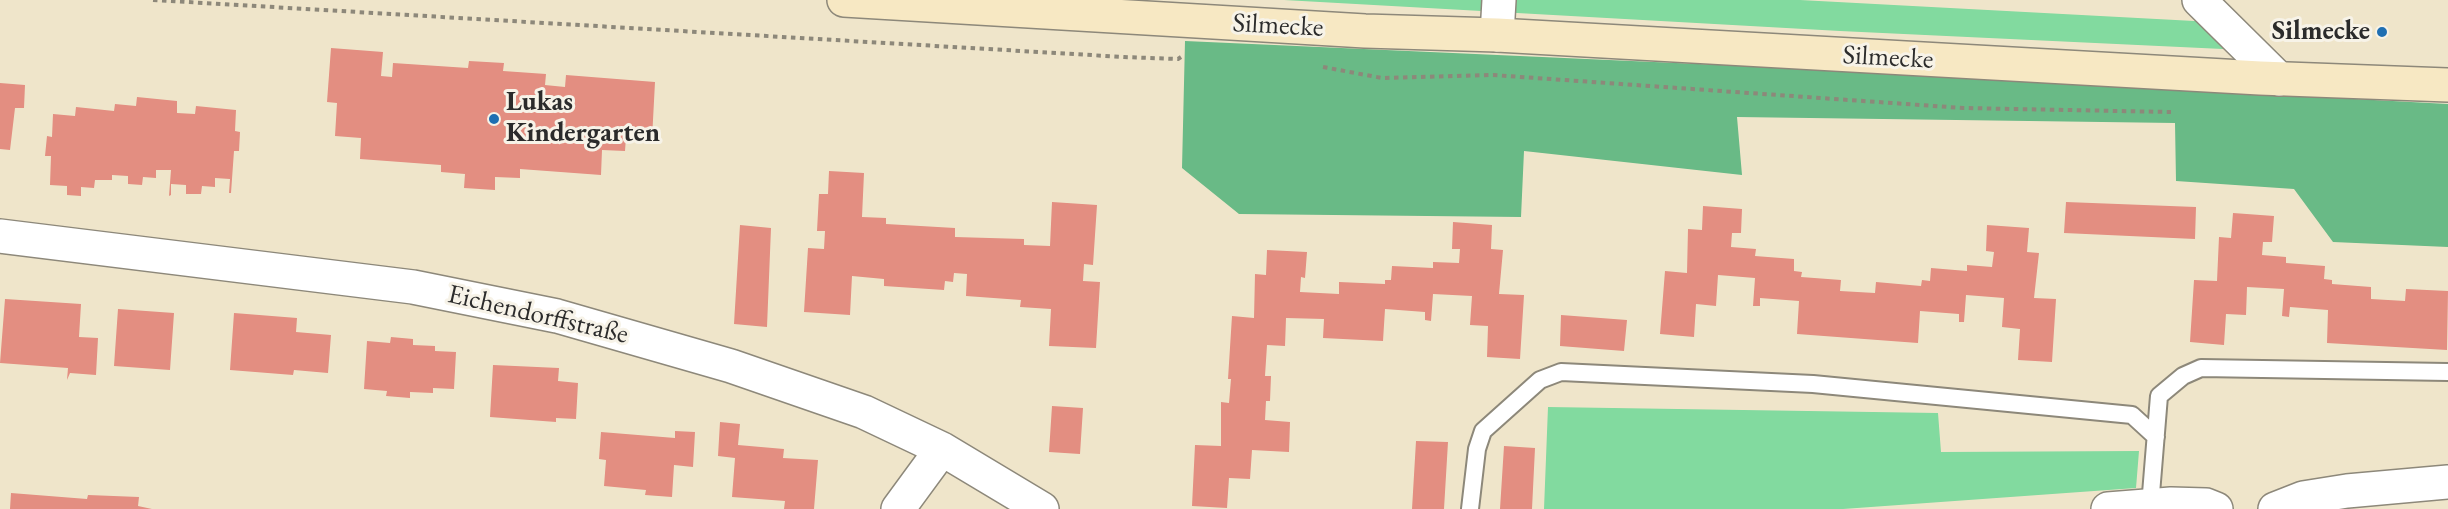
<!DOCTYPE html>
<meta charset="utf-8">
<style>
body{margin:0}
canvas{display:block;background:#efe5ca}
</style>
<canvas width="2448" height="509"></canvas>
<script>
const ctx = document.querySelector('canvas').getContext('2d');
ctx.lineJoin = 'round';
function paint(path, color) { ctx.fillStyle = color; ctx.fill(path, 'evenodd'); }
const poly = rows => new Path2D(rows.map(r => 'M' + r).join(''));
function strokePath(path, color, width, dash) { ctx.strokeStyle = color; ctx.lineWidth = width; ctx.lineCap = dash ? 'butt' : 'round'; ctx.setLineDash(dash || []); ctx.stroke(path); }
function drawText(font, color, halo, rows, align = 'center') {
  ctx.font = font + ' "EB Garamond",serif'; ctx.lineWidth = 6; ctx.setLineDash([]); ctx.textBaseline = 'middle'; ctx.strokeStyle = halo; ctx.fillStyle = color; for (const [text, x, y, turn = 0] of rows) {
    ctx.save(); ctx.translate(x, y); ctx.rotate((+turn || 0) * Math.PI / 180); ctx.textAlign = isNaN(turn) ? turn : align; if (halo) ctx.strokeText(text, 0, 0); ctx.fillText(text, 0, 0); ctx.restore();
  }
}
paint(poly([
 [1284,0,1800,0,2213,22,2244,50,1840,31],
 [1548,407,1938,413,1941,452,2139,451,2136,488,1843,509,1544,509]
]), '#82da9f');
paint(poly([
 [1185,41,1743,66,2448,104,2448,247,2333,242,2294,189,2176,181,2175,123,1737,117,1742,175,1524,151,1521,217,1239,214,1182,168]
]), '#69ba86');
paint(poly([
 [331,48,383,52,381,76,392,77,393,63,468,68,469,61,504,63,503,71,546,74,545,85,565,87,566,75,655,82,652,139,626,137,625,151,602,150,601,175,520,169,520,178,495,177,495,190,464,188,465,174,441,172,441,165,360,159,361,138,335,136,337,103,327,102],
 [0,83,25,85,24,108,15,108,10,150,0,149],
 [137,97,177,101,177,113,195,114,196,106,236,110,235,131,240,132,239,151,234,151,231,193,229,193,230,179,215,178,215,187,202,186,201,194,186,194,186,185,171,184,171,195,169,196,171,170,156,170,156,178,143,177,142,185,128,184,128,176,112,175,112,180,95,180,94,188,81,187,81,196,67,195,67,186,50,185,51,156,45,156,47,136,52,137,53,114,75,116,76,107,114,111,115,104,136,106],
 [829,171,864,173,862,217,886,218,886,224,955,228,955,237,1024,239,1024,245,1050,246,1052,202,1097,205,1093,265,1084,264,1083,281,1100,282,1096,348,1049,346,1051,309,1020,307,1021,300,966,296,967,274,954,273,953,282,945,281,944,290,884,286,884,279,852,276,850,315,804,312,808,248,824,249,825,231,817,231,819,194,828,194],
 [2066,202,2196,207,2195,239,2064,233],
 [1703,206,1742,209,1741,233,1732,233,1731,247,1756,249,1755,256,1794,259,1794,271,1802,272,1801,277,1841,280,1840,291,1875,293,1876,282,1921,286,1922,280,1930,281,1931,268,1967,271,1967,265,1992,267,1994,252,1986,251,1987,225,2029,228,2027,252,2039,253,2034,298,2056,299,2052,362,2018,360,2020,329,2002,327,2004,298,1966,295,1964,322,1959,322,1959,314,1920,311,1918,343,1797,334,1799,301,1760,298,1760,306,1753,306,1755,278,1718,275,1716,306,1696,304,1694,337,1660,334,1665,271,1687,273,1688,229,1702,230],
 [2233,213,2274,216,2272,242,2263,242,2262,255,2286,257,2286,263,2325,266,2324,279,2332,280,2332,284,2371,287,2371,299,2405,301,2406,289,2448,291,2447,350,2327,343,2328,310,2290,307,2289,317,2282,316,2284,289,2247,287,2246,315,2226,314,2224,345,2190,342,2194,280,2217,281,2219,237,2231,238],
 [1453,222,1492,225,1491,249,1503,250,1499,294,1524,295,1520,359,1487,357,1488,326,1470,325,1472,296,1433,294,1431,321,1425,320,1425,312,1385,309,1383,341,1323,338,1324,319,1286,318,1285,346,1267,345,1265,376,1271,376,1270,401,1266,401,1265,420,1290,422,1289,452,1252,450,1250,479,1229,478,1227,508,1192,506,1195,445,1221,446,1221,402,1229,403,1231,379,1228,379,1232,316,1254,318,1255,274,1266,275,1267,250,1307,252,1305,278,1301,277,1300,292,1339,294,1339,282,1385,284,1385,280,1391,280,1392,266,1433,268,1433,262,1459,263,1460,249,1452,249],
 [740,225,771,228,767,327,734,324],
 [5,299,81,304,79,337,98,338,96,375,70,373,67,380,68,368,0,363],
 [118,309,174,313,170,370,114,366],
 [234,313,297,318,296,332,331,335,328,373,294,370,293,375,230,370],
 [1561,315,1627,320,1624,351,1560,346],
 [391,337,413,339,413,345,435,346,435,351,456,352,454,389,433,388,433,393,410,392,410,398,386,396,387,391,364,389,367,341,390,343],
 [493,365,559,368,558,381,578,383,576,419,556,418,556,422,490,417],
 [1052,406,1083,408,1080,454,1049,452],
 [720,422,740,424,738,445,784,449,783,458,818,460,814,509,784,509,785,501,732,497,735,458,718,456],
 [675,431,695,432,693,467,674,465,672,497,645,495,646,490,604,486,606,460,599,459,601,432,675,438],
 [1416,441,1448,442,1444,509,1412,509],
 [1504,446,1535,448,1532,509,1500,509],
 [11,493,87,499,88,495,139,497,138,506,152,509,10,509]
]), '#e38e81');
const service = poly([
 [2150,506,2159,396,2183,376,2201,368,2448,372],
 [1470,509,1477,449,1483,431,1540,380,1561,372,1813,384,2132,415,2156,437]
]);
const minor = poly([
 [2199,0,2279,79],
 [1497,35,1499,0],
 [0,236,413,287,557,316,731,366,864,412,942,449,1042,509],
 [898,509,942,449],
 [2108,509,2171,504,2206,505,2216,509],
 [2275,509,2303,498,2347,491,2448,482]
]);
const secondary = poly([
 [844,0,1365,31,1497,35,2260,78,2448,85]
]);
strokePath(service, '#8d887a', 20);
strokePath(minor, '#8d887a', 36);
strokePath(secondary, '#8d887a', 36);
strokePath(poly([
 [153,0,1124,57,1178,59,1181,57],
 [1323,67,1382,78,1493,75,1963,108,2171,112]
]), '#8d887a', 4, [4.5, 4.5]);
strokePath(service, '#fff', 16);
strokePath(minor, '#fff', 33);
strokePath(secondary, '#f7e8c3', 33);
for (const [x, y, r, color] of [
 [2382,32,6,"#1f6fb2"],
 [494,119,6,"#1f6fb2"]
]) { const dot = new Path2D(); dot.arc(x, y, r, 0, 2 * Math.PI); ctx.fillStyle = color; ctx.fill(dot); strokePath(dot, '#f7f3e8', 2); }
drawText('27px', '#2b2b2b', '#f7f3e8', [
 ["Silmecke",1278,26,3],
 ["Silmecke",1888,58,3],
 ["Eichendorffstraße",538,315,13]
]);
drawText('bold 27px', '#2b2b2b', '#f7f3e8', [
 ["Silmecke",2370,32],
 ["Lukas",506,103,"left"],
 ["Kindergarten",506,134,"left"]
], 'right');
</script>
